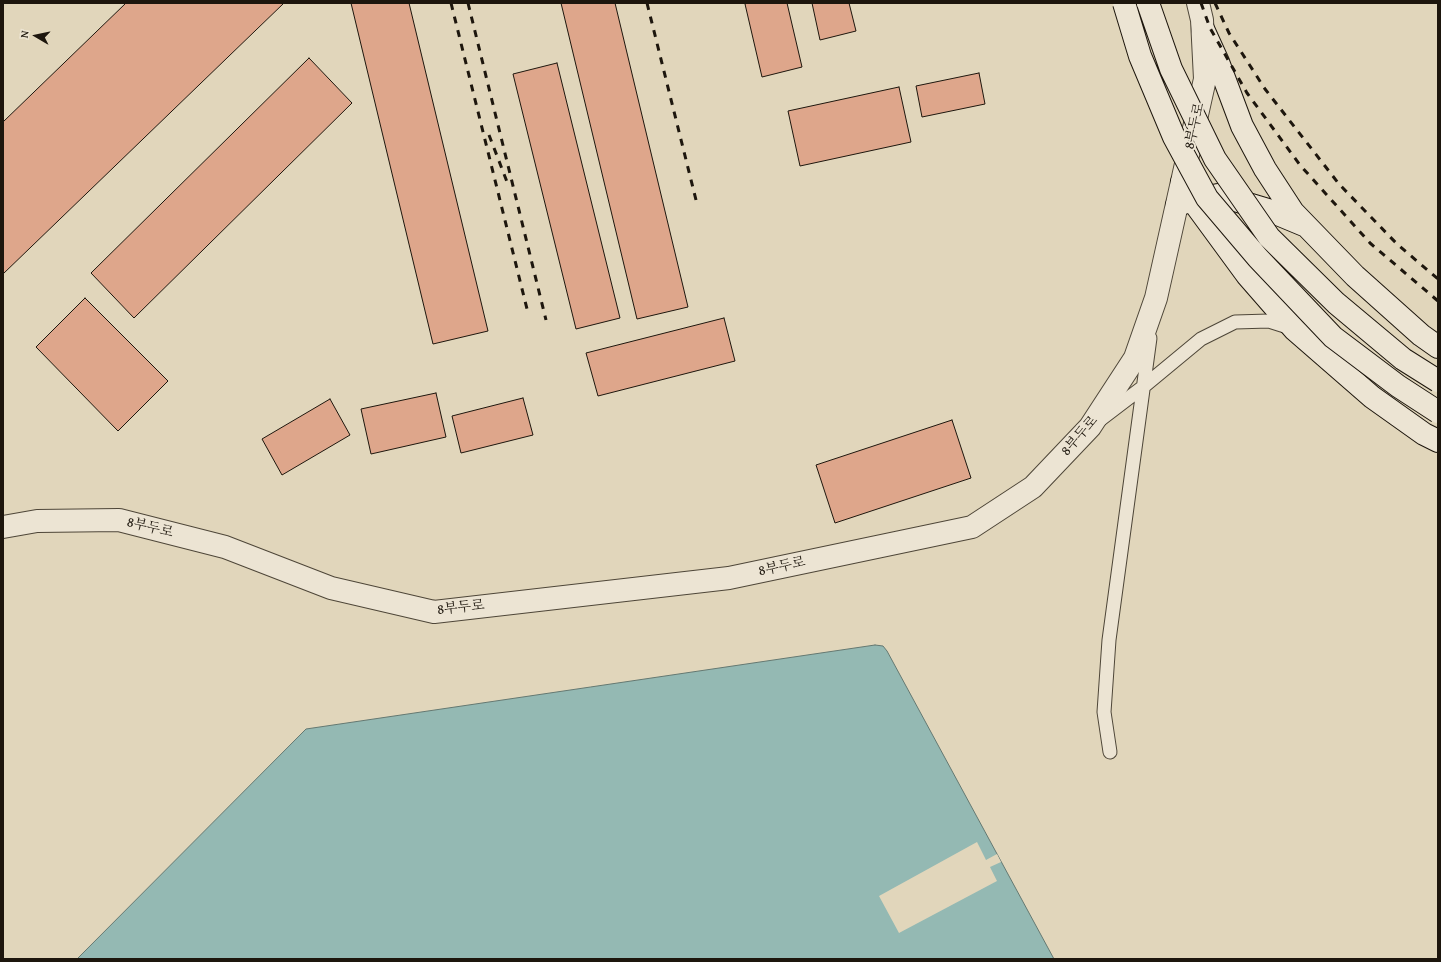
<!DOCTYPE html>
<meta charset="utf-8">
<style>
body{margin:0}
#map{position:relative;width:1441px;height:962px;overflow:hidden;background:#e1d6bb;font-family:"Gentium Book Plus",serif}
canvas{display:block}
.frame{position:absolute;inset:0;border:4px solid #1d160d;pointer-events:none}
.north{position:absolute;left:16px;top:16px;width:40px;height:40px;-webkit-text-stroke:3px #ece4d3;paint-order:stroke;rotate:279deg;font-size:11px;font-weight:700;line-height:16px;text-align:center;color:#1d160d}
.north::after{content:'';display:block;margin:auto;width:14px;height:18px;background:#1d160d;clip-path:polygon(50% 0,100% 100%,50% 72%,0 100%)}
</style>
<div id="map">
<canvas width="1441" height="962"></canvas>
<div class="frame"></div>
<div class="north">N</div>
</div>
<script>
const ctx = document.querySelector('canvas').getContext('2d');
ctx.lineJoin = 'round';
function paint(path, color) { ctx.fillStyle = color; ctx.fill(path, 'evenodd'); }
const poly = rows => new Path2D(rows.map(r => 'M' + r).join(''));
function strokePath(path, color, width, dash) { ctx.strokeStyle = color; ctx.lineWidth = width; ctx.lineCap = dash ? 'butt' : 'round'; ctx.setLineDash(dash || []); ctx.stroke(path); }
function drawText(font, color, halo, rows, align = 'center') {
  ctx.font = font + ' "Gentium Book Plus","Noto Serif KR",serif'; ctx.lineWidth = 4; ctx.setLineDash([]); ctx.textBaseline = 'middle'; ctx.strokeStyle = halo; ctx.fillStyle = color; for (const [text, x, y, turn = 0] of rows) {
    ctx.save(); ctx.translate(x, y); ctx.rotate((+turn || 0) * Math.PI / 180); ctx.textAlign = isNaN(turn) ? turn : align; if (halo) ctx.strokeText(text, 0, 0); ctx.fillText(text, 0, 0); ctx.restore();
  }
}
const water = poly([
 [875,645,883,646,887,651,1054,959,77,959,306,729,875,645]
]);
paint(water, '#94b9b3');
strokePath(water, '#647871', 1);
paint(poly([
 [977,842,986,860,997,854,1001,862,990,867,997,881,899,933,879,896]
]), '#e1d6bb');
const building = poly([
 [126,3,284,3,3,274,3,122,126,3],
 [351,3,409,3,488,331,433,344,351,3],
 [561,3,615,3,688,307,637,319,561,3],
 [748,3,787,3,802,67,762,77,745,4,748,3],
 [812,3,849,3,856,31,820,40,812,3],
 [309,58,352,103,134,318,91,273,309,58],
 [557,63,620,318,576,329,513,74,557,63],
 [979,73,985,104,922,117,916,86,979,73],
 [899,87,911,142,800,166,788,111,899,87],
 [85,298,168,381,118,431,36,347,85,298],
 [724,318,735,361,598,396,586,353,724,318],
 [436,393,446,437,371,454,361,409,436,393],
 [523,398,533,435,461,453,452,416,523,398],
 [330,399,350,435,282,475,262,439,330,399],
 [952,420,971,478,835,523,816,465,952,420]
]);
paint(building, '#dea68b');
strokePath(building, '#1d160d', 1);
const lane = poly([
 [1101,419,1143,387,1201,339,1235,322,1269,321,1291,328],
 [1110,752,1104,712,1109,640,1150,338]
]);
const street = poly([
 [3,527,37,521,119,520,225,547,331,588,434,612,729,578,972,527,1033,487,1090,427,1135,358,1156,298,1205,79,1202,20,1198,3]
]);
const secondary = poly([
 [1203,29,1218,62,1242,126,1265,169,1293,212,1355,276,1421,335,1438,347],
 [1182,182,1192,200,1247,275,1295,330,1372,397,1424,434,1438,441],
 [1177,205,1192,200,1218,195,1268,210,1304,225]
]);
strokePath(lane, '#4e4638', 15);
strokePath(street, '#4e4638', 24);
strokePath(secondary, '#1d160d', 24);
strokePath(lane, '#ece4d3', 13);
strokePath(street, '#ece4d3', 22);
strokePath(secondary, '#ece4d3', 22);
strokePath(poly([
 [451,3,528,313],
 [468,3,546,320],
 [647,3,697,204],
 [1201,3,1210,28,1247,93,1300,165,1370,243,1438,301],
 [1215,3,1229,33,1265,89,1339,184,1397,244,1438,279],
 [489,135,509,187]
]), '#1d160d', 3, [7, 7]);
const secondaryBridge = poly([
 [1124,3,1140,56,1174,137,1207,198,1258,258,1333,337,1398,386,1438,412],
 [1148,3,1171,69,1215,159,1269,237,1336,303,1403,359,1438,381]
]);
strokePath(secondaryBridge, '#1d160d', 24, []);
strokePath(secondaryBridge, '#ece4d3', 22);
drawText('14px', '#1d160d', '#ece4d3', [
 ["8부두로",1195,126,-77],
 ["8부두로",1080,436,-49],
 ["8부두로",150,528,14],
 ["8부두로",782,567,-12],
 ["8부두로",461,608,-6]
]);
</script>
